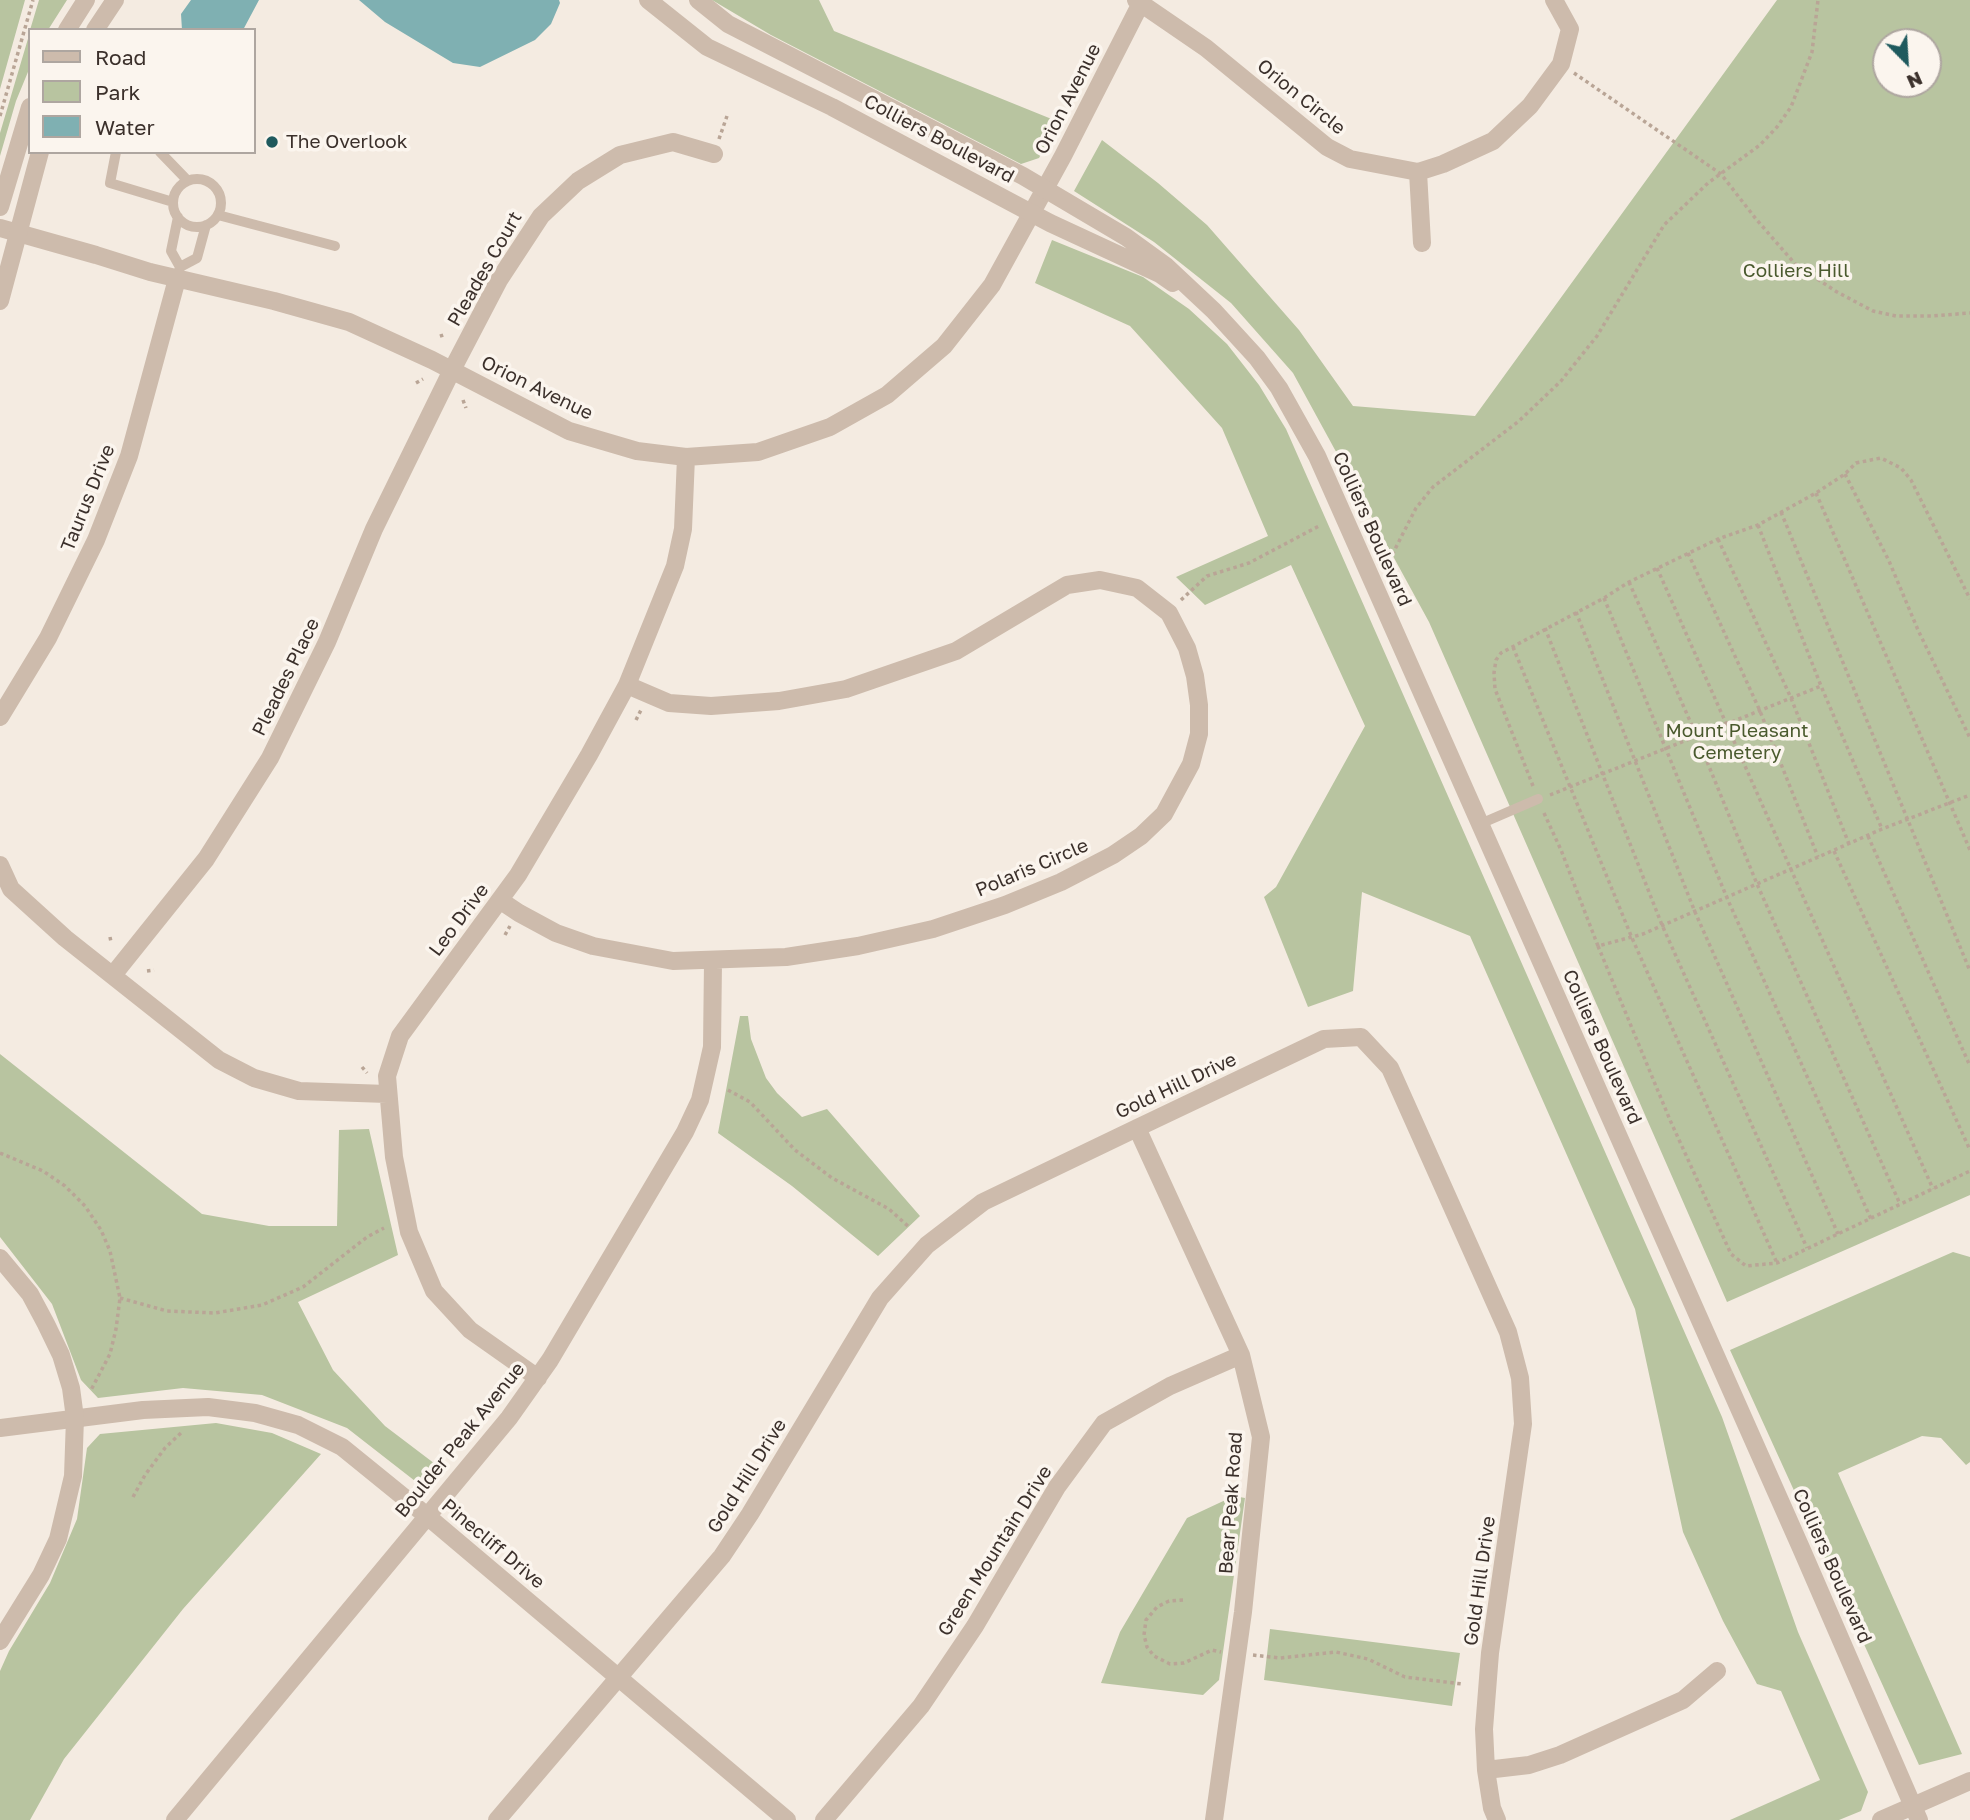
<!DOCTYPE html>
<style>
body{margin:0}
#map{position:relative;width:1970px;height:1820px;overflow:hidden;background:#f4ebe1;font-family:"Golos Text",sans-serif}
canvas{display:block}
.legend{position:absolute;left:28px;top:28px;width:228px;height:126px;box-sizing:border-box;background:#fbf5ee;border:2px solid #aea6a0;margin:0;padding:9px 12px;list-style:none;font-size:21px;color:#3b302b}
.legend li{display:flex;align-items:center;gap:14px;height:35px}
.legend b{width:35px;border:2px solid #aea6a0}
.north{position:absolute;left:1872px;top:28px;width:70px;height:70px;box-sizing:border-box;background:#fbf5ee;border:2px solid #aea6a0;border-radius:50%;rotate:156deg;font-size:19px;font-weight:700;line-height:28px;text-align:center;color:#3b302b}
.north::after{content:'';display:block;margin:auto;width:24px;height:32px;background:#1f5a5e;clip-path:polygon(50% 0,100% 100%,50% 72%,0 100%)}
</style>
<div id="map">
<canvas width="1970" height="1820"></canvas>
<ul class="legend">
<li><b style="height:9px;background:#cdbbac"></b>Road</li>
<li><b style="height:19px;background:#b8c4a0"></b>Park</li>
<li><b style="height:19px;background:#7fb0b2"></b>Water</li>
</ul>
<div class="north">N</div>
</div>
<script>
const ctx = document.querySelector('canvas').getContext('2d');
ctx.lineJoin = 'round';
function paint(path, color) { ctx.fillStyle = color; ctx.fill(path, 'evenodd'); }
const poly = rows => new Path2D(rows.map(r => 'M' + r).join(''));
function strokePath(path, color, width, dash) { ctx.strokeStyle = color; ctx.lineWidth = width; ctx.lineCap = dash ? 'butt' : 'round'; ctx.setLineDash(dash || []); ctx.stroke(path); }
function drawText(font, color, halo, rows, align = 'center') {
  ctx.font = font + ' "Golos Text",sans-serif'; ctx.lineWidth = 7; ctx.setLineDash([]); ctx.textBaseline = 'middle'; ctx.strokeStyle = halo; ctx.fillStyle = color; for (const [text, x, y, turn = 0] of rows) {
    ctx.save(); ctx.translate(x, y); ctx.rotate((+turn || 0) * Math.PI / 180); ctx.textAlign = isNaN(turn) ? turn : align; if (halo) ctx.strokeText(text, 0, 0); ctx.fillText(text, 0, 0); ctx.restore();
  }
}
paint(poly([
 [0,0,25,0,0,89],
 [39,0,67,0,48,30,30,30],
 [712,0,819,0,834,31,1059,122,1039,158,1021,164,771,35],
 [1777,0,1970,0,1970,1195,1727,1302,1429,622,1293,373,1231,303,1154,242,1074,191,1102,140,1158,183,1207,225,1299,330,1353,406,1475,416],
 [1886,42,1928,42,1928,84,1886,84],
 [30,32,30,67,16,101,0,156,0,133],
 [1052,240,1143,277,1189,309,1227,344,1259,385,1286,429,1722,1417,1798,1632,1868,1792,1861,1811,1839,1820,1730,1820,1820,1780,1781,1691,1757,1684,1723,1621,1683,1532,1635,1309,1470,936,1362,892,1353,991,1308,1007,1264,897,1276,887,1365,726,1291,565,1205,605,1176,577,1268,536,1222,428,1130,326,1035,283],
 [740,1016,748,1016,751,1039,766,1078,777,1093,802,1117,827,1109,920,1216,878,1256,792,1186,718,1133],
 [0,1054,202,1214,269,1226,337,1226,339,1130,369,1129,398,1255,298,1302,333,1370,385,1426,443,1470,433,1479,415,1481,347,1428,262,1395,183,1388,98,1398,81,1380,52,1304,0,1237],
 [1953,1252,1970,1257,1970,1462,1966,1465,1941,1438,1922,1436,1838,1473,1962,1754,1919,1765,1730,1350],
 [216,1423,272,1433,321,1454,183,1609,64,1759,30,1820,0,1820,0,1671,9,1651,50,1583,77,1519,87,1448,100,1434],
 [1234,1496,1245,1498,1219,1680,1203,1695,1101,1683,1120,1632,1187,1518],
 [1270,1629,1460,1653,1452,1706,1264,1680]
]), '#b8c4a0');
paint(poly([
 [191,0,259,0,243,30,182,30,181,14],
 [359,0,559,0,560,3,551,24,535,40,480,67,453,63,385,22]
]), '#7fb0b2');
strokePath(poly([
 [1574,73,1721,174,1756,219,1796,265,1837,292,1873,311,1896,316,1931,316,1970,313],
 [0,116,33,0],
 [719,139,727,116],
 [441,334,443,340],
 [483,360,490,359],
 [416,383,423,379],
 [463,400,466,408],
 [1845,474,1889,561,1918,630,1970,738],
 [1816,493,1970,850],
 [1781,512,1970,971],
 [1758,525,1821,686,1882,829],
 [1718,539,1791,698,1849,844],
 [1688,553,1760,711,1818,857],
 [1382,563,1390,559,1416,508,1433,487,1519,421,1561,381,1597,336,1664,225,1708,183,1760,145,1777,127,1791,107,1812,52,1818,0],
 [1657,568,1933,1189],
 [1629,582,1697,737,1757,884,1900,1204],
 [1604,598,1727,898,1871,1219],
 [1181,600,1207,576,1249,563,1319,526],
 [1576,612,1695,912,1838,1234],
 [1545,628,1662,925,1807,1248],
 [1513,647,1632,938,1777,1263],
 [636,720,641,710],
 [1533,786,1495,689,1494,673,1496,660,1501,653,1604,598,1629,582,1718,539,1758,525,1816,493,1845,474,1856,463,1881,458,1901,468,1911,480,1970,599],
 [1550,795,1821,686],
 [1544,813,1561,850,1598,946,1643,934,1882,829,1970,795],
 [1868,836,1970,1066],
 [1834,851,1970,1150],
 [505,935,510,926],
 [110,937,111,942],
 [1598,946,1670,1120,1731,1254,1746,1266,1777,1263,1970,1171],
 [147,971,154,970],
 [362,1067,367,1073],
 [728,1090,750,1102,795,1150,832,1178,889,1209,910,1228],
 [0,1153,43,1171,65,1186,85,1206,101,1230,110,1251,120,1298,116,1329,110,1354,91,1390],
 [120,1298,167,1311,215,1313,262,1305,303,1287,367,1237,384,1228],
 [133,1497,145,1475,165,1448,183,1431],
 [1183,1600,1169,1601,1157,1607,1146,1620,1144,1635,1147,1647,1154,1656,1170,1664,1184,1663,1212,1650,1221,1652],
 [1253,1655,1280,1658,1336,1652,1368,1659,1405,1677,1462,1684]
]), '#b9a596', 3.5, [3.5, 3.5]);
strokePath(poly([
 [116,152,110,183,173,202],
 [160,152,188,181],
 '173 203a24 24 0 1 1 48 0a24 24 0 1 1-48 0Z',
 [218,215,335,246],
 [178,217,171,251,180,267],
 [177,279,180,267,197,258,206,225],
 [1480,824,1538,799]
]), '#cdbbac', 10);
strokePath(poly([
 [1136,0,1206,48,1327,147,1350,159,1418,172,1443,164,1493,141,1530,106,1561,64,1570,29,1554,0],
 [1418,172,1422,243],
 [0,228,96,255,150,272,274,301,349,322,432,360,569,431,637,451,686,457,758,452,830,427,887,395,944,346,992,285,1063,156,1141,3],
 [0,717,48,638,96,540,129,456,177,279],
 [0,865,11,889,65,938,219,1060,254,1078,299,1091,387,1094],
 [501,901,519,913,556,933,593,946,673,961,786,957,858,946,933,929,1005,905,1061,882,1113,855,1141,836,1164,814,1191,764,1199,734,1199,705,1195,676,1187,648,1169,613,1137,588,1100,580,1067,585,956,651,846,689,779,701,711,706,669,703,627,685],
 [113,975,206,859,270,758,327,642,374,529,452,370,499,280,541,216,578,181,620,155,673,142,714,154],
 [1137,1128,1241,1355,1261,1437,1243,1612,1214,1820],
 [538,1378,470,1330,434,1291,409,1232,394,1157,387,1076,400,1036,518,875,589,755,627,685,675,566,683,529,686,457],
 [0,1428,143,1410,208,1407,255,1413,298,1425,342,1447,427,1516,787,1820],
 [1486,1770,1529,1765,1560,1755,1683,1700,1717,1671],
 [175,1820,509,1418,550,1360,685,1132,700,1100,712,1047,713,962],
 [497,1820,722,1556,750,1514,880,1298,927,1245,983,1202,1137,1128,1324,1039,1361,1037,1390,1068,1508,1332,1520,1378,1523,1424,1490,1653,1484,1729,1486,1770,1492,1808,1497,1820],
 [824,1820,921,1706,975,1626,1057,1487,1104,1423,1170,1386,1241,1355],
 [1881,1820,1970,1781]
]), '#cdbbac', 18);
strokePath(poly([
 [648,0,707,47,832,107,1050,223,1160,274,1173,283],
 [698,0,728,24,1023,176,1126,237,1166,266,1214,311,1257,358,1279,388,1317,456,1801,1548,1919,1820],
 [67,30,86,0],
 [95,30,115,0],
 [0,207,30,107],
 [0,301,40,152],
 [0,1258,30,1294,46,1324,61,1355,71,1388,75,1418,73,1476,58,1539,41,1575,0,1641]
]), '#cdbbac', 18);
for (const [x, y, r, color] of [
 [272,142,7,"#1f5a5e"]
]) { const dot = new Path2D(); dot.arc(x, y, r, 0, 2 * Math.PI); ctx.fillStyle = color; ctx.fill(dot); strokePath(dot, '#fbf5ee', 2.5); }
drawText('19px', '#3b302b', '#fbf5ee', [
 ["Orion Circle",1301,97,39],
 ["Orion Avenue",1068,99,-63],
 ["Colliers Boulevard",939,139,28],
 ["Pleades Court",485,269,-60],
 ["Orion Avenue",537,388,26],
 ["Taurus Drive",88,498,-68],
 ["Colliers Boulevard",1372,529,66],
 ["Pleades Place",286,677,-64],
 ["Polaris Circle",1032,868,-23],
 ["Leo Drive",459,920,-53],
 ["Colliers Boulevard",1602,1047,66],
 ["Gold Hill Drive",1176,1086,-25],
 ["Boulder Peak Avenue",460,1440,-51],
 ["Gold Hill Drive",747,1476,-58],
 ["Bear Peak Road",1231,1503,-86],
 ["Pinecliff Drive",493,1544,40],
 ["Green Mountain Drive",995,1551,-58],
 ["Colliers Boulevard",1832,1566,66],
 ["Gold Hill Drive",1480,1581,-82]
]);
drawText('19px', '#3b302b', '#fbf5ee', [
 ["The Overlook",286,142]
], 'left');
drawText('19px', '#4a5a2e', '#fbf5ee', [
 ["Colliers Hill",1796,271],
 ["Mount Pleasant",1737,731],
 ["Cemetery",1737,753]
]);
</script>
